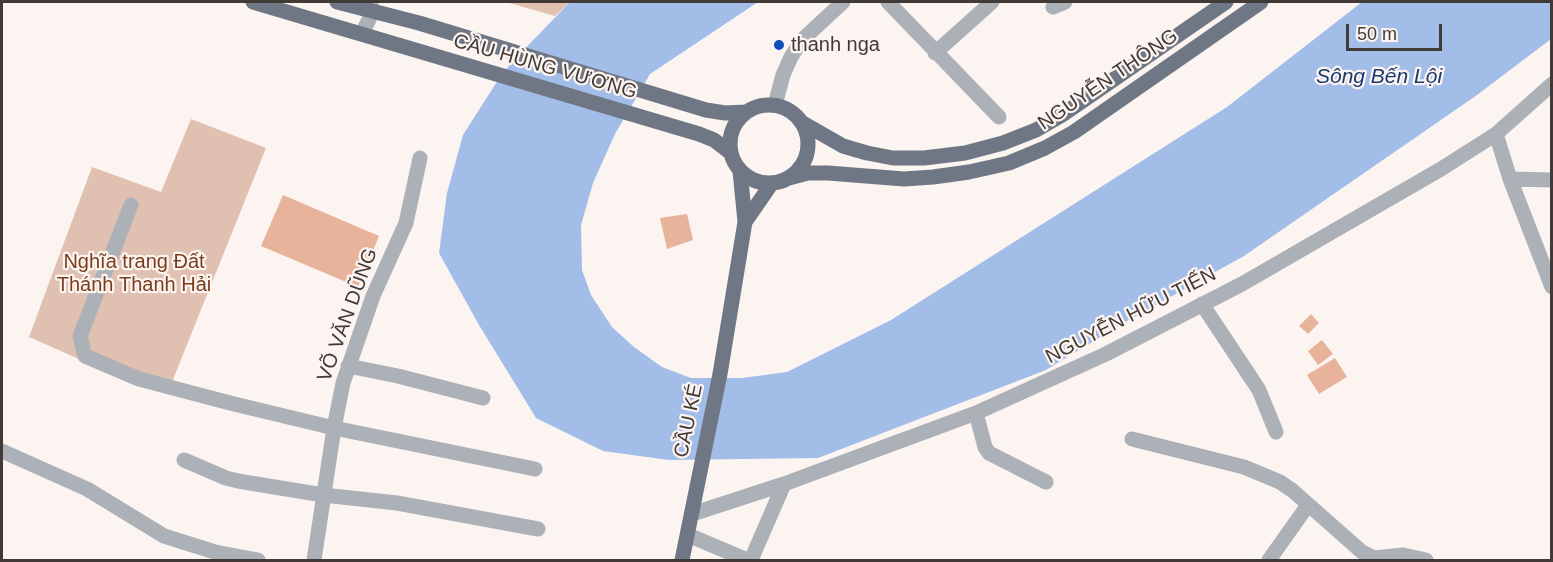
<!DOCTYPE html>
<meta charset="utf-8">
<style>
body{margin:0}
#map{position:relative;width:1553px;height:562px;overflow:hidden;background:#fcf4f0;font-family:Helvetica,sans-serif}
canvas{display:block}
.frame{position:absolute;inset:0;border:3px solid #423a37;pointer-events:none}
.scale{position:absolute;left:1346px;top:24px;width:96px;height:27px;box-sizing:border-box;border:3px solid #423a37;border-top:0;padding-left:8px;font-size:18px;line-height:21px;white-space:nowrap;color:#423a37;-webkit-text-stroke:4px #fcf4f0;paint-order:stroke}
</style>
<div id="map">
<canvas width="1553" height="562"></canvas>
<div class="frame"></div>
<div class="scale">50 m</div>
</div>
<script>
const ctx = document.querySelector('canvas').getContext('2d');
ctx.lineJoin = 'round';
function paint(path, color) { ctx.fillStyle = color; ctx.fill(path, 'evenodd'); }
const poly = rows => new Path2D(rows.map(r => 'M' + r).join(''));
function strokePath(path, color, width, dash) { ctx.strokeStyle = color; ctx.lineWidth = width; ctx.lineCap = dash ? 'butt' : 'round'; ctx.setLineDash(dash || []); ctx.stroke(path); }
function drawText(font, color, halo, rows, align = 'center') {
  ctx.font = font + ' Helvetica,sans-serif'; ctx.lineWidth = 4.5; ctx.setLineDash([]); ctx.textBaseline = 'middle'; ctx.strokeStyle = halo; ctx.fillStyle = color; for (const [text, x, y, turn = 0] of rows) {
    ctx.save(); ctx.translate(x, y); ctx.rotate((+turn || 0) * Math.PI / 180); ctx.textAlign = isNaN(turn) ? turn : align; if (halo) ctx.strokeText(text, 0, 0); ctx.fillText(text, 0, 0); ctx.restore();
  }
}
paint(poly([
 [506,2,570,2,555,16],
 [191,119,266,148,170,387,88,363,29,337,92,167,161,192]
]), '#e0c0b0');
paint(poly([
 [570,2,758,2,650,74,615,134,593,183,581,225,582,270,591,295,612,327,634,347,662,367,691,378,742,378,787,372,891,320,1227,107,1362,2,1551,2,1551,39,1477,95,1244,256,1127,321,1046,370,818,458,669,460,603,451,536,418,479,325,439,253,447,193,463,135,500,77,512,62]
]), '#a3bde9');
paint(poly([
 [283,195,379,236,358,287,261,246],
 [687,214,693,240,667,249,660,218],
 [1311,314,1319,323,1308,334,1299,326],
 [1322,340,1333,354,1318,365,1308,351],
 [1335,358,1347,377,1319,394,1307,375]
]), '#e7b39b');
strokePath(poly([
 [888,2,999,117],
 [1053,7,1065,2],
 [362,34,373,11,370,2],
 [935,53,992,2],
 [775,105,783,75,791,57,802,40,843,2],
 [1496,134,1510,179,1552,287],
 [1510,179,1552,180],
 [131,205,80,336,85,356,139,379,230,403,334,428,535,469],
 [1202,304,1259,390,1276,432],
 [348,366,398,376,483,398],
 [976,413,985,447,989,453,1046,482],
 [1132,439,1244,467,1280,482,1293,491,1362,552,1374,558,1403,555,1426,560],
 [2,451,87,489,164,536,215,552,258,560],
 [184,460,226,478,238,481,323,495,397,503,538,529],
 [692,514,784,484,976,413,1106,354,1242,284,1441,169,1496,134,1552,84],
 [688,535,747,560],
 [314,560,334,428,343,383,373,296,406,223,420,158],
 [751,560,784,484],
 [1269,560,1308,505]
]), '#acb1b8', 15);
strokePath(poly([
 [253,2,699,134,714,140,731,153],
 [337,2,419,23,706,110,725,113,746,112],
 '730 144a39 39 0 1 1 78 0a39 39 0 1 1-78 0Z',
 [801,122,843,146,867,153,893,158,924,158,965,153,1003,143,1036,130,1062,115,1226,2],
 [789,178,808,173,828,173,904,179,933,177,969,172,1009,163,1045,148,1074,132,1261,2],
 [745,222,772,183],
 [682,560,720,374,745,222,740,171]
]), '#6f7784', 15);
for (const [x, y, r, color] of [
 [779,45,6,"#0c4fb9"]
]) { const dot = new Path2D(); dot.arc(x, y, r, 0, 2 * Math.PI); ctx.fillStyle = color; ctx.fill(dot); strokePath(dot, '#fcf4f0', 2); }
drawText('20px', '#423a37', '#fcf4f0', [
 ["thanh nga",791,45]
], 'left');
drawText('20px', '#423a37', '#fcf4f0', [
 ["CẦU HÙNG VƯƠNG",545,67,16],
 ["NGUYỄN THÔNG",1108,80,-34],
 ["VÕ VĂN DŨNG",348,315,-70],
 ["NGUYỄN HỮU TIẾN",1131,316,-27],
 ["CẦU KÉ",689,421,-78]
]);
drawText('20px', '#7c3d1c', '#fcf4f0', [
 ["Nghĩa trang Đất",134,262],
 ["Thánh Thanh Hải",134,285]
]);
drawText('italic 21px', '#1a396e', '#fcf4f0', [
 ["Sông Bến Lội",1379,77]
]);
</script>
